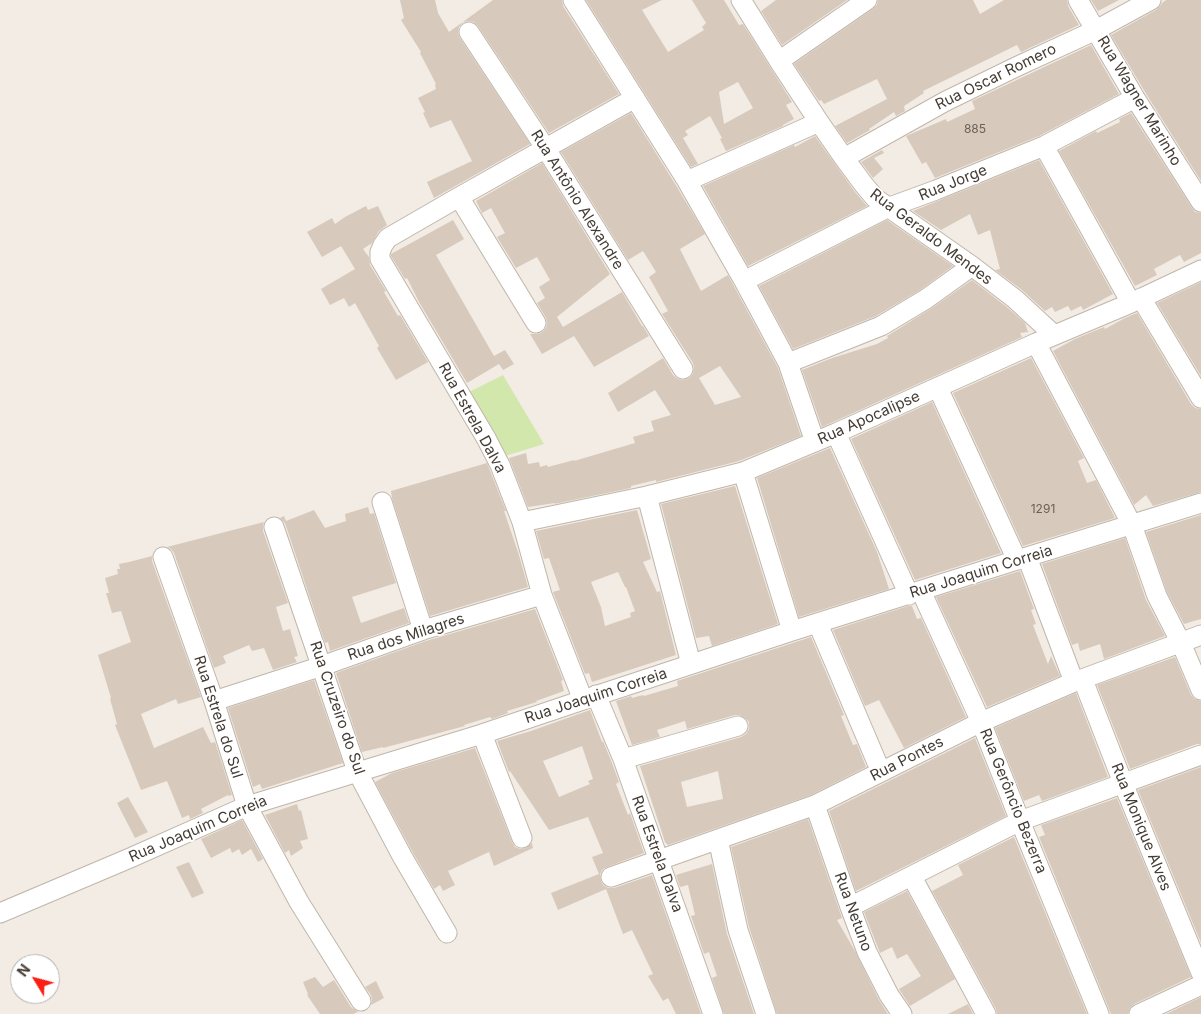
<!DOCTYPE html>
<meta charset="utf-8">
<style>
body{margin:0}
#map{position:relative;width:1201px;height:1014px;overflow:hidden;background:#f2ece4;font-family:Inter,sans-serif}
canvas{display:block}
.north{position:absolute;left:10px;top:954px;width:50px;height:50px;box-sizing:border-box;background:#fff;border:1px solid #b4b1ae;border-radius:50%;rotate:307deg;font-size:14px;font-weight:700;line-height:20px;text-align:center;color:#443c34}
.north::after{content:'';display:block;margin:auto;width:18px;height:22px;background:#fa1e13;clip-path:polygon(50% 0,100% 100%,50% 72%,0 100%)}
</style>
<div id="map">
<canvas width="1201" height="1014"></canvas>
<div class="north">N</div>
</div>
<script>
const ctx = document.querySelector('canvas').getContext('2d');
ctx.lineJoin = 'round';
function paint(path, color) { ctx.fillStyle = color; ctx.fill(path, 'evenodd'); }
const poly = rows => new Path2D(rows.map(r => 'M' + r).join(''));
function strokePath(path, color, width, dash) { ctx.strokeStyle = color; ctx.lineWidth = width; ctx.lineCap = dash ? 'butt' : 'round'; ctx.setLineDash(dash || []); ctx.stroke(path); }
function drawText(font, color, halo, rows, align = 'center') {
  ctx.font = font + ' Inter,sans-serif'; ctx.lineWidth = 4; ctx.setLineDash([]); ctx.textBaseline = 'middle'; ctx.strokeStyle = halo; ctx.fillStyle = color; for (const [text, x, y, turn = 0] of rows) {
    ctx.save(); ctx.translate(x, y); ctx.rotate((+turn || 0) * Math.PI / 180); ctx.textAlign = isNaN(turn) ? turn : align; if (halo) ctx.strokeText(text, 0, 0); ctx.fillText(text, 0, 0); ctx.restore();
  }
}
paint(poly([
 [503,375,544,444,505,456,469,392]
]), '#d2e7ac');
paint(poly([
 [400,0,435,0,438,13,449,32,493,0,562,0,563,6,619,94,549,133,478,26,474,22,469,21,463,22,459,27,458,33,460,38,530,144,434,198,427,182,472,161,451,120,430,128,423,113,425,112,418,98,436,89,435,85,436,84,420,53,421,52,401,20,404,18],
 [586,0,662,0,642,10,668,52,704,30,702,27,706,23,692,0,724,0,739,25,743,24,792,102,786,105,794,119,783,125,783,126,726,151,720,139,722,138,710,116,685,131,688,135,683,138,698,164,691,167],
 [738,82,753,108,724,124,719,92],
 [776,0,847,0,782,45,761,11],
 [878,0,973,0,980,14,1004,0,1067,0,1068,6,1079,25,1021,52,1017,45,923,91,924,93,904,106,905,111,896,116,894,112,869,129,870,130,847,143,835,126,887,99,877,79,824,104,821,100,819,101,794,64,873,9,877,5],
 [1091,0,1119,0,1098,11],
 [1166,0,1201,0,1201,181,1145,92,1111,35,1156,10,1160,6,1162,3],
 [1091,45,1119,94,1039,136,935,178,926,162,922,164,906,136,946,119,947,122,975,109,972,101],
 [631,113,677,187,705,234,680,249,701,291,728,275,778,368,801,436,739,461,656,482,656,480,631,486,631,488,554,504,555,503,528,507,509,458,526,453,528,464,539,462,540,467,547,465,548,467,574,460,574,461,635,443,633,437,654,431,651,421,671,415,655,390,618,412,608,393,663,358,673,375,678,379,683,380,688,379,693,374,694,368,693,363,662,314,668,311,649,277,656,272,643,251,628,260,561,152],
 [720,366,741,397,715,405,699,378],
 [1131,113,1192,208,1195,212,1201,213,1201,253,1184,262,1180,255,1154,269,1157,275,1135,286,1059,151,1096,131,1097,133,1120,122,1119,119],
 [815,136,855,192,867,206,748,266,703,186,794,145,795,147],
 [882,150,884,153,874,158,883,169,873,178,861,162],
 [1039,160,1113,294,1083,310,1081,306,1071,311,1068,306,1055,312,1052,307,1045,311,1022,290,995,270,1000,269,990,230,978,235,970,214,941,230,913,211],
 [542,163,610,274,557,317,563,327,622,292,642,326,643,326,649,336,594,367,574,336,542,354,530,334,537,334,541,333,546,328,547,323,546,318,537,303,545,298,539,287,550,280,537,257,516,268,497,237,505,233,491,208,482,213,476,201],
 [366,206,368,210,378,206,387,225,379,231,372,243,363,249,369,257,370,265,386,291,384,292,398,316,400,315,428,362,396,380,377,348,379,346,355,303,349,307,344,298,330,305,321,289,355,269,341,246,322,257,307,232,332,218,335,224,345,217],
 [453,220,464,239,436,255,494,356,505,350,514,364,503,370,499,364,467,383,419,302,407,278,405,279,391,256,391,254],
 [887,220,953,266,920,290,876,316,793,349,759,286],
 [972,280,1008,308,1025,323,1028,332,1020,333,1022,337,822,427,802,370,832,358,877,344,888,338,887,336,932,308],
 [1201,282,1201,376,1157,303],
 [1137,313,1191,404,1195,408,1201,409,1201,492,1153,506,1146,495,1134,505,1053,351,1075,339,1104,327,1105,329,1125,318],
 [1031,358,1084,458,1078,461,1087,483,1096,480,1115,518,1023,546,953,393],
 [932,402,1001,553,915,580,851,439],
 [830,448,877,552,889,589,799,617,757,478],
 [487,463,506,511,504,511,518,552,528,587,430,616,392,498,391,491],
 [735,486,778,624,712,646,709,636,696,638,661,504],
 [368,507,370,514,374,513,396,583,352,597,361,623,404,608,409,623,330,651,328,642,325,643,285,523,280,518,284,516,286,521,314,510,325,528,346,521,345,514],
 [637,510,651,559,643,562,657,592,660,591,676,655,592,682,589,673,585,674,553,592,560,590,549,558,544,559,536,531],
 [618,572,625,587,626,587,635,611,630,613,631,617,605,626,601,607,591,582],
 [1201,515,1201,619,1184,624,1167,592,1146,532],
 [264,522,263,525,263,531,288,603,276,607,283,631,290,629,298,656,294,657,297,662,273,670,264,648,252,651,249,645,223,656,226,663,214,668,174,553,171,549,167,547],
 [1125,538,1146,600,1165,636,1104,659,1100,644,1080,651,1078,643,1072,645,1042,564],
 [152,556,152,561,201,697,178,704,176,699,141,714,154,748,203,727,211,743,215,742,232,795,228,796,228,795,201,809,203,813,190,819,189,815,182,818,167,781,141,790,115,725,117,724,110,699,111,698,98,655,131,642,121,611,112,613,106,593,109,593,105,578,118,574,117,569,120,569,119,564,129,562],
 [1020,571,1034,609,1031,610,1036,624,1033,625,1048,664,1051,656,1060,676,987,707,936,597],
 [908,606,912,606,917,619,921,618,966,717,904,748,879,700,865,706,833,630],
 [535,609,563,680,561,681,564,691,536,701,537,702,507,711,508,713,492,719,490,717,464,725,465,726,383,748,383,747,362,752,336,673,426,641],
 [811,637,844,715,841,716,853,745,857,744,866,767,811,795,668,845,665,842,640,766,741,737,746,734,749,729,749,722,745,718,740,715,735,715,687,729,685,721,657,730,660,737,632,745,616,701,631,696,632,698,643,695,644,696,678,686,677,681],
 [718,771,723,799,687,807,681,782],
 [1175,657,1191,695,1195,699,1201,701,1201,744,1197,744,1130,769,1097,685],
 [314,680,343,763,262,789,260,784,253,787,228,708],
 [1076,693,1108,777,1042,801,1039,795,1024,801,995,728],
 [590,710,602,742,603,741,612,763,619,782,616,784,628,815,630,813,644,853,607,867,603,869,600,874,601,881,603,885,608,888,614,888,652,875,701,1014,676,1014,668,998,663,1001,648,976,653,974,632,930,623,934,606,889,558,910,551,893,599,874,592,857,603,853,588,817,549,830,510,771,509,772,497,741,531,731],
 [582,746,593,779,588,781,590,784,559,797,543,761],
 [975,738,1006,816,856,891,829,811],
 [475,748,512,842,515,847,520,849,526,848,532,843,533,848,494,866,489,852,448,871,455,885,443,891,440,885,434,889,412,851,375,782,392,773],
 [1201,767,1201,943,1138,790],
 [128,797,148,832,135,838,117,803],
 [1117,798,1191,977,1134,1004,1130,1008,1128,1014,1111,1014,1039,837,1045,835,1041,825],
 [297,804,299,811,301,810,308,839,300,841,303,848,291,856,289,850,285,853,265,815],
 [808,819,842,918,837,920,855,951,879,1000,888,1014,777,1014,749,927,731,847],
 [242,820,263,859,258,862,251,849,242,855,239,849,232,853,230,848,211,858,201,839],
 [1014,837,1087,1014,997,1014,996,1009,932,891,963,875,958,865],
 [189,862,204,893,192,898,176,867],
 [712,864,727,934,754,1014,724,1014,712,978,717,976,709,952,704,954,691,916,695,915,688,885,680,887,676,875],
 [907,891,955,979,910,1006,899,989,921,976,907,954,897,959,892,947,880,953,864,912],
 [315,977,323,987,334,980,351,1007,358,1012,353,1014,320,1014,307,995,308,994,303,982],
 [376,981,384,998,371,1005,372,1000,371,995,365,987],
 [1201,997,1201,1014,1166,1014],
 [968,1004,973,1014,948,1014]
]), '#d7cabc');
const street = poly([
 [573,0,687,181,744,281,788,363,815,442],
 [741,0,779,61,819,122,844,158,864,185,875,198,972,266,1015,299,1054,335],
 [1078,0,1135,98,1201,202],
 [469,32,546,149,683,369],
 [779,61,867,0],
 [1044,146,1131,303],
 [844,158,946,101,1018,66,1096,30,1151,0],
 [687,181,819,122],
 [459,197,536,323],
 [744,281,887,208,936,190,1044,146,1135,98],
 [1141,298,1201,398],
 [1036,343,1132,525,1157,596,1181,643,1201,690],
 [788,363,881,326,926,299,972,266],
 [938,388,1017,560],
 [836,433,909,595],
 [743,472,792,631],
 [647,496,691,664],
 [382,502,423,630],
 [522,522,647,496,743,472,836,433,1036,343,1131,303,1201,270],
 [274,527,357,771,402,856,447,933],
 [163,557,214,701,247,806,299,902,361,1001],
 [1027,557,1074,682],
 [921,591,981,722,1020,821,1099,1014],
 [818,624,881,772],
 [1083,680,1123,783,1201,973],
 [596,695,623,759,713,1014],
 [583,700,542,595,522,522,500,465,486,438,380,259,380,252,383,245,388,238,459,197,635,98],
 [214,701,322,666,423,630,542,595],
 [482,734,522,838],
 [623,759,738,726],
 [815,805,850,907,867,952,889,995,902,1014],
 [718,839,738,930,766,1014],
 [611,877,815,805,981,722,1074,682,1201,635],
 [912,877,986,1014],
 [850,907,1020,821,1201,755],
 [0,913,130,858,247,806,482,734,583,700,792,631,1017,560,1201,503],
 [1139,1014,1201,985]
]);
strokePath(street, '#c0b6aa', 21);
strokePath(street, '#fff', 19);
drawText('12px', '#696056', null, [
 ["885",975,129],
 ["1291",1043,509]
]);
drawText('15px', '#443c34', '#fff', [
 ["Rua Oscar Romero",996,77,-26],
 ["Rua Wagner Marinho",1139,101,59],
 ["Rua Jorge",953,183,-22],
 ["Rua Antônio Alexandre",577,200,58],
 ["Rua Geraldo Mendes",931,237,37],
 ["Rua Estrela Dalva",472,418,61],
 ["Rua Apocalipse",869,418,-24],
 ["Rua Joaquim Correia",981,572,-17],
 ["Rua dos Milagres",406,637,-18],
 ["Rua Joaquim Correia",596,696,-18],
 ["Rua Cruzeiro do Sul",337,708,71],
 ["Rua Estrela do Sul",218,717,72],
 ["Rua Pontes",907,759,-27],
 ["Rua Gerôncio Bezerra",1013,801,68],
 ["Rua Monique Alves",1141,827,68],
 ["Rua Joaquim Correia",198,829,-23],
 ["Rua Estrela Dalva",657,854,70],
 ["Rua Netuno",853,912,70]
]);
</script>
